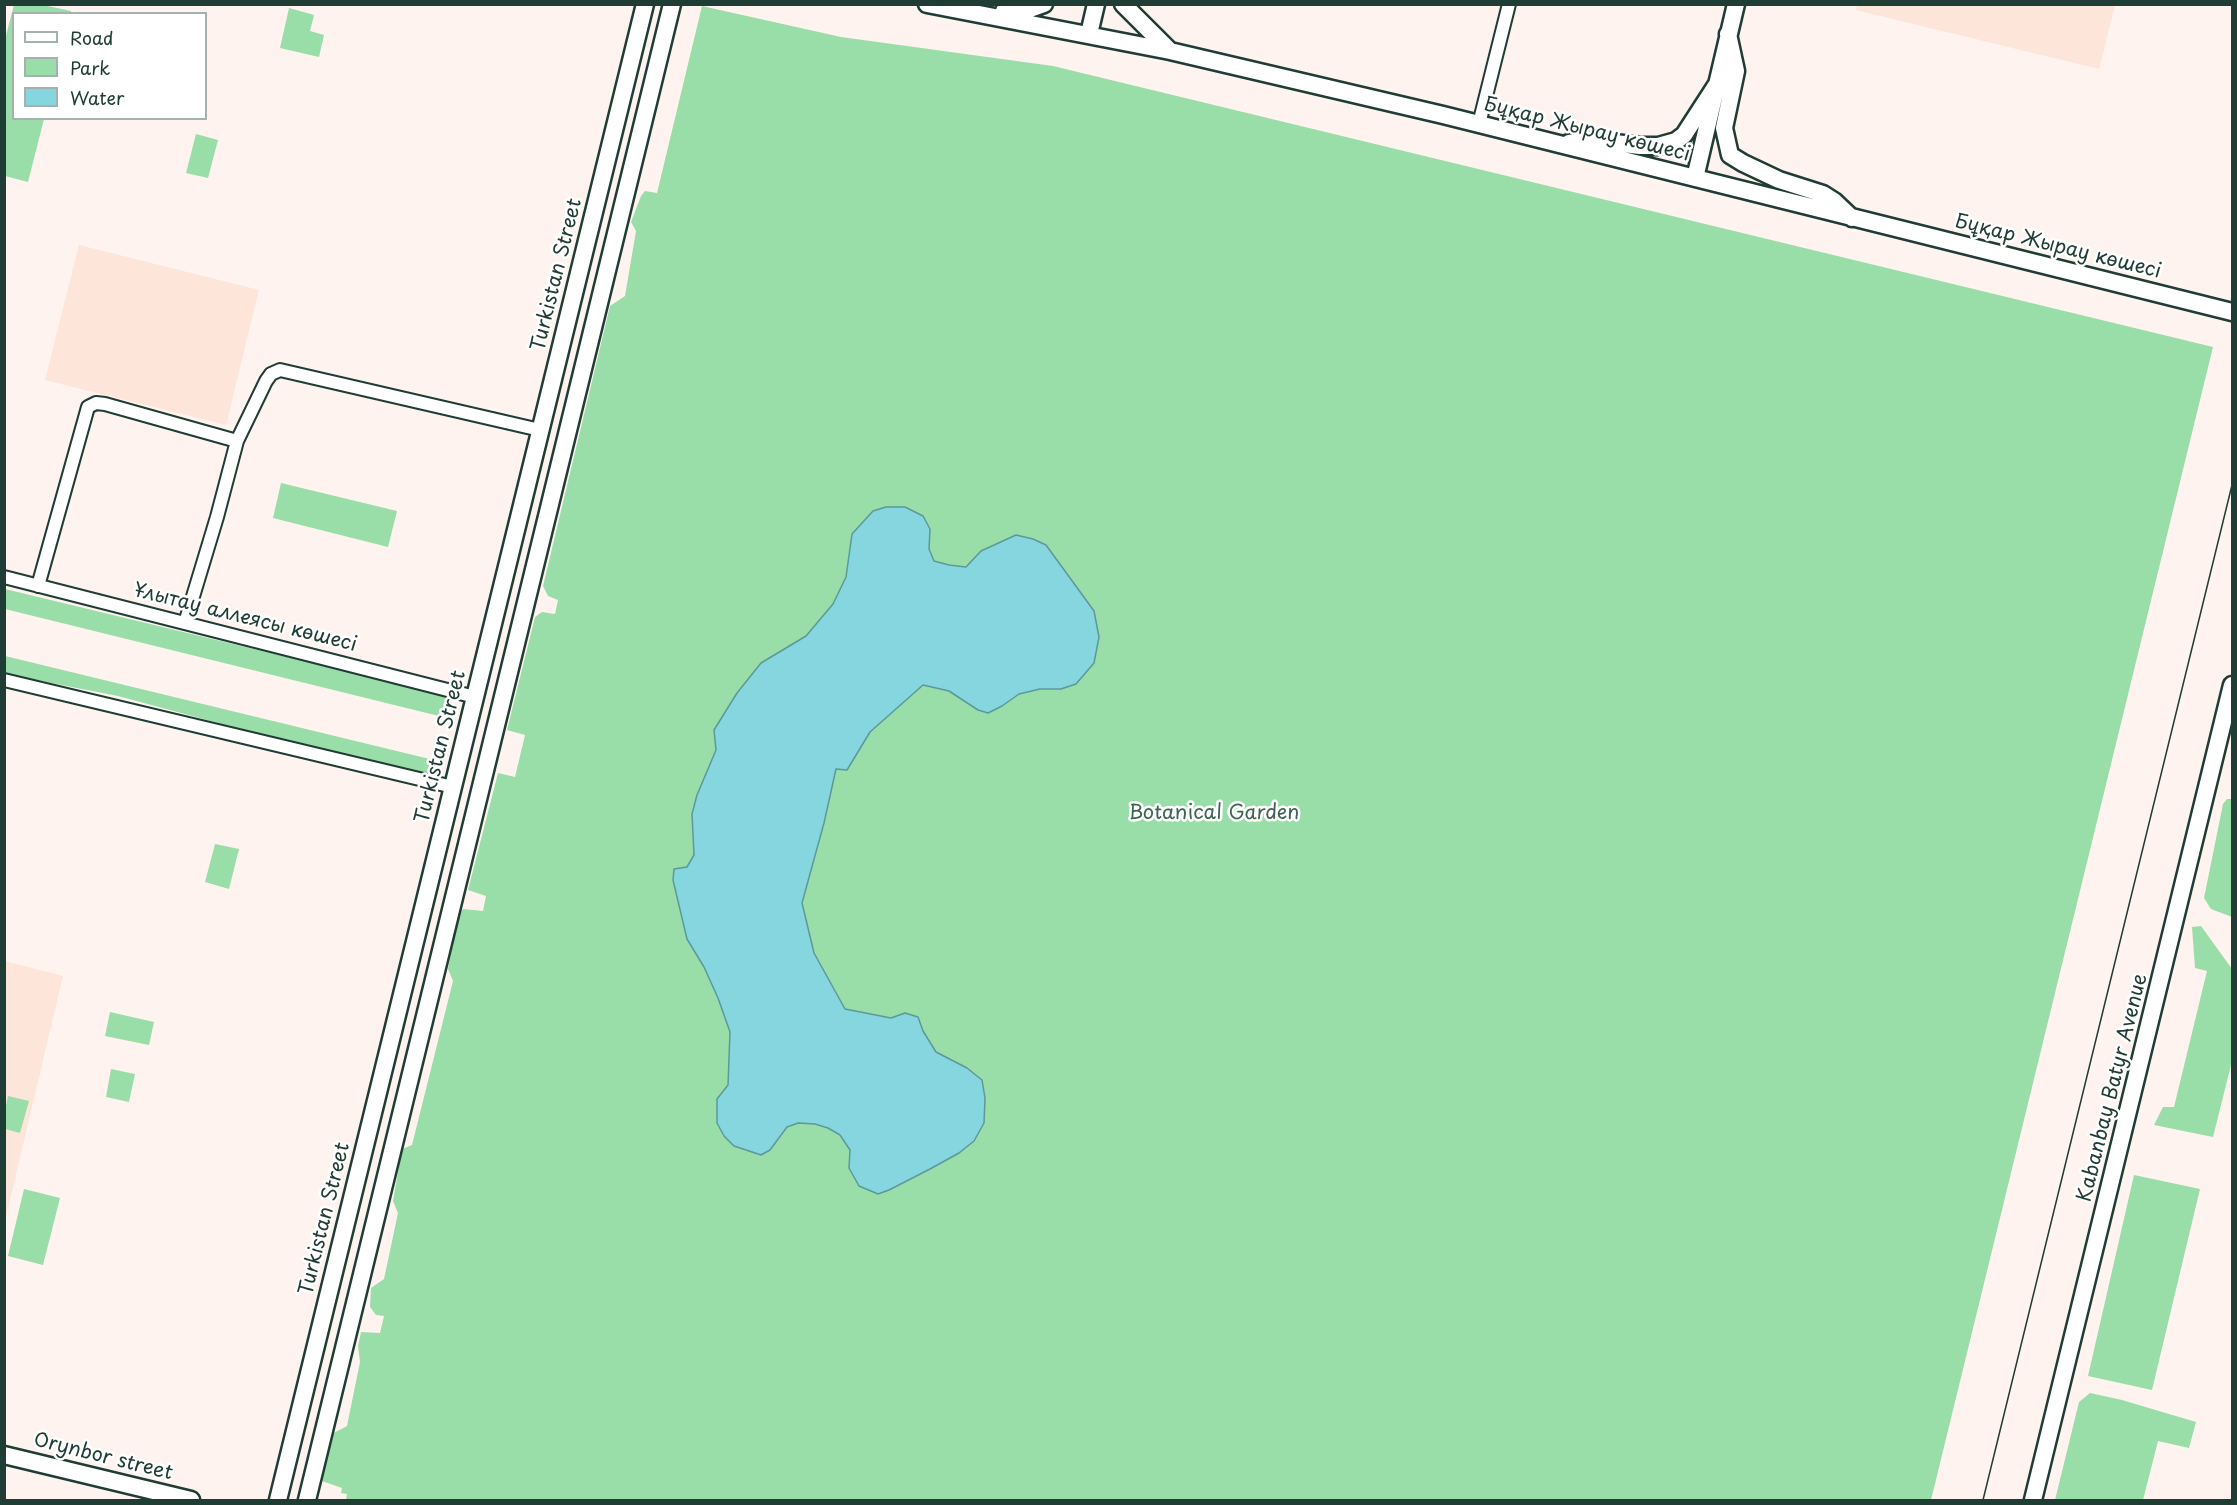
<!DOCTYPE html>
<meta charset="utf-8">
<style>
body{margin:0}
#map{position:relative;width:2237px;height:1505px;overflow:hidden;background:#fef3ee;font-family:"Playpen Sans",sans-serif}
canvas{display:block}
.frame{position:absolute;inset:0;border:6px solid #1f3d34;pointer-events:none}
.legend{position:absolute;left:12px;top:12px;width:195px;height:108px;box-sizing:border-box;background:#fff;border:2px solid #a5b1ae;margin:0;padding:8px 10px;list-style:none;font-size:18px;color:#1f3d34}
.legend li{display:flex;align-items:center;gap:12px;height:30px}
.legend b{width:30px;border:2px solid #a5b1ae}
</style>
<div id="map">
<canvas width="2237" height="1505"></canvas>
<div class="frame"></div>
<ul class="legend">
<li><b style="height:8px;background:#fff"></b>Road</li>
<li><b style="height:16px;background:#99dda9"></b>Park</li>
<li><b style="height:16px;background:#85d6de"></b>Water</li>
</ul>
</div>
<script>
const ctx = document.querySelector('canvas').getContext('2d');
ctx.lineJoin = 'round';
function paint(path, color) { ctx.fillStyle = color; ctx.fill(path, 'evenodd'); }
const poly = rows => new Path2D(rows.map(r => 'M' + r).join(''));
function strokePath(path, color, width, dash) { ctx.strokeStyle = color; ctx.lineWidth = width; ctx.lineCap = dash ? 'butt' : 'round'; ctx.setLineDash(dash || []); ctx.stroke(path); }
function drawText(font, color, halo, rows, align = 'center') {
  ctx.font = font + ' "Playpen Sans",sans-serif'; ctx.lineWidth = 5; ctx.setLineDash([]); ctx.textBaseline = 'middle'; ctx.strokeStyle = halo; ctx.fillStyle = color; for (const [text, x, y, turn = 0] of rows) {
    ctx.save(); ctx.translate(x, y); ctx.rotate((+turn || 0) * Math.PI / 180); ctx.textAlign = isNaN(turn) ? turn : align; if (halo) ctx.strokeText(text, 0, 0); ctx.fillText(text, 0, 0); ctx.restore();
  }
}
paint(poly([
 [1857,5,2115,4,2115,5,2099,69,1856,10],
 [79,245,259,290,226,425,45,380],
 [5,961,63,976,5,1221]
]), '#fde5da');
paint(poly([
 [14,5,43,5,71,11,71,14,14,14,14,118,44,119,28,182,5,176,4,43],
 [702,6,841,37,1053,66,2213,347,1931,1500,346,1500,347,1494,341,1493,342,1488,319,1480,330,1435,347,1426,360,1362,358,1346,361,1332,380,1333,384,1316,376,1315,370,1307,371,1288,384,1279,398,1213,393,1201,402,1149,412,1145,453,981,448,969,458,916,463,909,483,911,486,896,468,890,498,773,515,777,525,735,507,730,535,617,542,612,555,614,558,600,548,596,543,586,610,306,625,296,636,231,631,222,641,196,645,191,657,193],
 [289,8,314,15,310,31,324,35,319,57,280,48],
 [196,134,218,140,208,178,186,173],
 [281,483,397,511,388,547,273,518],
 [5,589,453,697,447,718,5,609],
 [5,656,442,762,437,782,118,696,5,674],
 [2227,799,2232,799,2232,917,2211,909,2204,898,2223,804],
 [215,844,239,849,229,889,205,882],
 [2201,926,2232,969,2232,1061,2213,1137,2154,1125,2163,1107,2174,1107,2207,971,2195,968,2192,927],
 [110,1012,154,1022,149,1045,105,1036],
 [111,1069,135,1074,129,1102,106,1097],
 [8,1096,29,1101,20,1133,5,1129,5,1110],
 [2134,1175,2200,1189,2152,1390,2088,1376],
 [24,1189,60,1198,43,1265,8,1256],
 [2090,1393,2122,1400,2196,1422,2189,1448,2158,1441,2143,1500,2055,1500,2079,1402]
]), '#99dda9');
const water = poly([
 [886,507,905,507,923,516,930,529,929,549,934,561,949,565,966,567,981,551,1016,535,1033,539,1046,545,1094,611,1099,637,1094,663,1076,684,1061,689,1040,689,1019,694,1002,706,988,713,978,710,949,691,923,685,870,732,847,770,836,769,824,823,802,903,814,953,845,1009,891,1018,905,1013,918,1017,923,1031,936,1052,967,1068,982,1080,985,1098,984,1123,974,1141,959,1153,930,1169,889,1190,878,1194,859,1186,849,1168,850,1150,840,1135,828,1128,815,1124,798,1123,787,1127,770,1150,761,1155,734,1146,724,1136,717,1123,717,1099,728,1085,730,1032,718,998,704,967,687,939,673,880,674,869,687,867,694,855,692,814,697,795,716,750,714,730,737,693,761,663,806,636,833,604,846,577,852,534,873,511,886,507]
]);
paint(water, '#85d6de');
strokePath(water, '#5c999a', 1.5);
const street = poly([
 [1479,124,1509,4],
 [4,577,475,697],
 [38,586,88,407,96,403,105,404,237,441],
 [185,623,217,517,237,441,266,381,271,374,280,370,540,430],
 [4,680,453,787]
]);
const secondary = poly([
 [927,4,1170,51,1443,115,2232,312],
 [1123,4,1170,51],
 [1004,11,1030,9,1044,4],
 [1089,34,1096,4],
 [1728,34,1736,71,1724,128,1730,155,1743,163,1779,180,1823,194,1834,201,1852,218],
 [1569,143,1590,140,1640,146,1658,146,1676,141,1684,135,1717,84],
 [1695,178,1736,4],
 [4,1455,191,1500],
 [278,1500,645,4],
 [307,1500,672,4],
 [2033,1500,2232,685]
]);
strokePath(street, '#1f3d34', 16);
strokePath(secondary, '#1f3d34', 21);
strokePath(street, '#fff', 12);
strokePath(secondary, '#fff', 16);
strokePath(poly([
 [1983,1500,2232,485]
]), '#1f3d34', 1.5);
drawText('20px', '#1f3d34', '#fff', [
 ["Бұқар Жырау көшесі",1587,130,14],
 ["Бұқар Жырау көшесі",2058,247,14],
 ["Turkistan Street",557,275,-76],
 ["Ұлытау аллеясы көшесі",245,618,14],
 ["Turkistan Street",441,747,-76],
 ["Kabanbay Batyr Avenue",2113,1088,-76],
 ["Turkistan Street",325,1219,-76],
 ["Orynbor street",103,1457,14]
]);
drawText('20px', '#3e6551', '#fff', [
 ["Botanical Garden",1214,813]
]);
</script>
